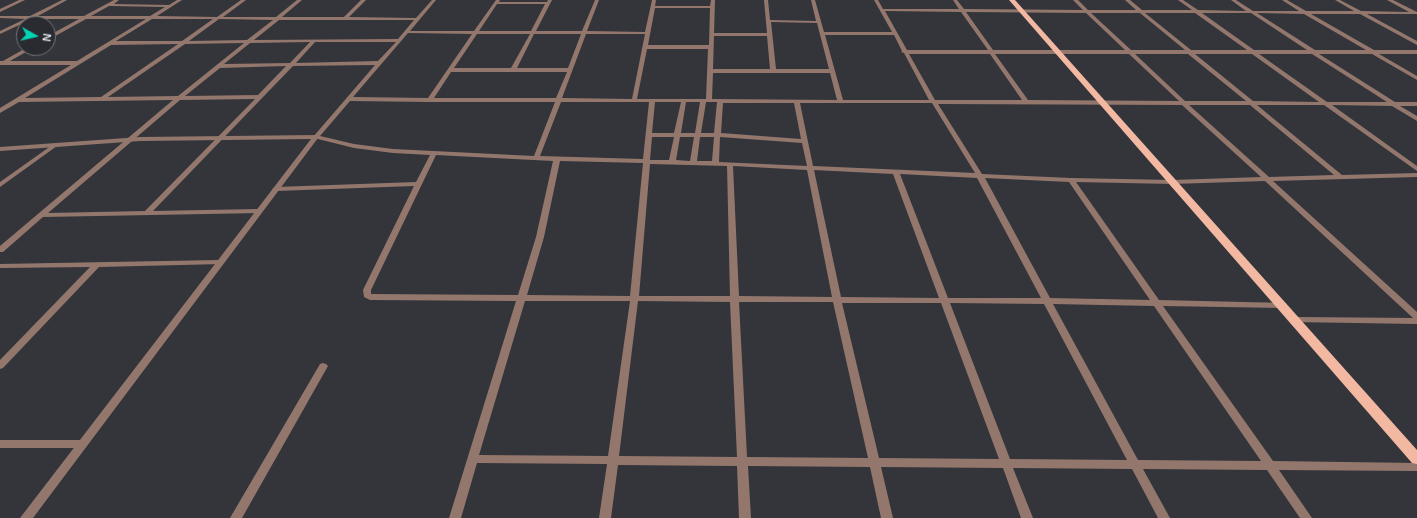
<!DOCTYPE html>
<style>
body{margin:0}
#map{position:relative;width:1417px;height:518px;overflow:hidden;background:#33353b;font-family:Arial,sans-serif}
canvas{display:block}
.north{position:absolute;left:16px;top:16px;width:40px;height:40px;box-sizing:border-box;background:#292b31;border:1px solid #727379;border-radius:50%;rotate:98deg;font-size:11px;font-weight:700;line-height:16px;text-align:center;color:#dfe0e4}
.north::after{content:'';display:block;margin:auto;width:14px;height:18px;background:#02d5b6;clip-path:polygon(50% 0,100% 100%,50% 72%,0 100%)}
</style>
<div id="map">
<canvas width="1417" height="518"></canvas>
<div class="north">N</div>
</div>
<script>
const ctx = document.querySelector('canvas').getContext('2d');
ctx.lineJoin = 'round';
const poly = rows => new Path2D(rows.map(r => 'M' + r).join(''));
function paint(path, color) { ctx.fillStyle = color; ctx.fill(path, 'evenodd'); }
paint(poly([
 [19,0,25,0,0,12,0,9,19,0],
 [62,0,67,0,38,16,84,16,114,0,119,0,114,4,169,5,177,0,182,0,157,16,217,17,241,0,246,0,223,17,276,17,297,0,302,0,282,17,344,17,361,0,366,0,349,17,416,18,432,0,436,0,410,31,474,31,496,0,500,0,499,2,547,2,548,0,552,0,536,31,582,31,595,0,599,0,587,31,645,32,652,0,656,0,655,6,710,6,711,0,715,0,714,33,767,33,764,0,768,0,770,20,816,21,811,0,815,0,824,32,892,32,874,0,878,0,883,9,959,9,953,0,957,0,964,9,1083,10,1073,0,1078,0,1088,10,1136,10,1125,0,1130,0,1142,10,1192,10,1178,0,1183,0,1198,10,1246,11,1231,0,1236,0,1253,11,1299,11,1282,0,1287,0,1306,11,1354,11,1335,0,1340,0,1361,11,1409,12,1387,0,1393,0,1417,12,1417,14,1367,14,1417,41,1417,45,1360,14,1311,14,1374,50,1417,50,1417,54,1379,54,1417,76,1417,80,1372,54,1319,54,1395,102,1417,102,1417,106,1400,106,1417,116,1417,121,1392,106,1332,105,1417,166,1417,171,1324,105,1257,105,1342,175,1417,173,1417,177,1273,181,1417,312,1417,324,1293,322,1292,320,1293,318,1296,317,1413,318,1265,181,1172,184,1076,182,1159,300,1286,303,1287,305,1283,308,1163,306,1273,461,1417,463,1417,471,1279,470,1312,518,1300,518,1267,470,1143,469,1170,518,1158,518,1132,469,1013,468,1033,518,1021,518,1003,468,881,467,893,518,881,518,870,467,748,466,751,518,739,518,737,466,618,465,611,518,599,518,607,464,477,463,461,518,449,518,516,301,370,300,364,297,363,290,414,186,276,191,272,189,276,187,416,182,430,155,393,153,354,148,314,138,313,137,375,65,293,66,153,211,258,209,262,211,261,213,43,217,3,252,0,252,0,246,173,100,19,102,0,113,0,108,71,65,0,65,0,61,3,61,26,48,33,48,10,61,77,61,146,19,86,19,48,40,48,36,79,19,32,19,0,34,0,31,25,19,0,18,0,16,30,16,62,0],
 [497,4,545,4,531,31,479,31,497,4],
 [109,6,165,7,150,16,91,16,109,6],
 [655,8,710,8,709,45,648,45,655,8],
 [885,11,961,12,988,50,907,50,885,11],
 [966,12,1086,13,1125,50,993,50,966,12],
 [1091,13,1140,13,1185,50,1131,50,1091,13],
 [1145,13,1195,13,1247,50,1191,50,1145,13],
 [1202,13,1251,13,1307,50,1254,50,1202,13],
 [1257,13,1304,14,1366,50,1315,50,1257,13],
 [152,19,213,19,182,41,116,41,152,19],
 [219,19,273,20,247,40,189,41,219,19],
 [279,20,414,20,398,39,254,40,279,20],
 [771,22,817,23,829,69,776,69,771,22],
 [408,33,472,34,428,98,353,97,408,33],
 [477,34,530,34,511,68,454,68,477,34],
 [534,34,581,34,568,68,517,68,534,34],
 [586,34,645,34,632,99,562,98,586,34],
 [825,35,894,35,902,51,901,52,904,53,929,100,843,100,825,35],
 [714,36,767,36,770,69,713,69,714,36],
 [310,42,290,63,224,64,250,43,310,42],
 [315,42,396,42,378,61,296,63,315,42],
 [244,43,178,96,108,97,185,44,244,43],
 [178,44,101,97,25,98,111,45,178,44],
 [647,49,708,49,706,99,637,99,647,49],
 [909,54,990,54,1022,100,935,100,909,54],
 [995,54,1129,54,1179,101,1028,100,995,54],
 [1135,54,1188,54,1246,101,1185,101,1135,54],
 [1195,54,1252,54,1319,102,1253,101,1195,54],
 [1259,54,1312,54,1387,102,1327,102,1259,54],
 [286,66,258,95,185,96,220,68,286,66],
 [451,72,567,72,556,98,434,98,451,72],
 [713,73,830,73,837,100,712,99,713,73],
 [255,99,145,211,48,213,180,100,255,99],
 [350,101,429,102,555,102,534,156,393,149,354,144,320,136,350,101],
 [561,102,649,102,643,159,540,156,561,102],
 [655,102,681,102,674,133,652,133,655,102],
 [686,102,700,102,695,133,681,133,686,102],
 [706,102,717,102,714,133,701,133,706,102],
 [723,103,794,103,801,139,721,133,723,103],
 [800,103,932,103,975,173,813,166,800,103],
 [938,104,1182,105,1261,177,1172,180,1071,178,982,174,938,104],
 [1189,105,1250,105,1334,175,1269,177,1189,105],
 [652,137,674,137,669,160,650,160,652,137],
 [680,137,694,137,690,161,676,160,680,137],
 [700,137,714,137,712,161,697,161,700,137],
 [720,137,802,143,807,166,719,162,720,137],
 [436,155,553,161,536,237,518,295,371,294,371,290,436,155],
 [560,161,643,163,630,296,527,295,544,237,560,161],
 [650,164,727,166,730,296,639,296,650,164],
 [733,166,807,170,832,297,739,296,733,166],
 [814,170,893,174,939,298,841,297,814,170],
 [900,174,977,178,1041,298,948,298,900,174],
 [985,178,1069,182,1150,300,1050,298,985,178],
 [525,301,630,301,608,456,479,455,525,301],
 [638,301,730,302,737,457,619,456,638,301],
 [739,302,833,302,868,458,747,457,739,302],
 [842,303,941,303,999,459,879,458,842,303],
 [950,303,1044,304,1127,460,1010,459,950,303],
 [1053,304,1154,306,1261,461,1138,460,1053,304],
 [55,143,57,144,57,146,0,187,0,182,55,143],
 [219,260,222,260,223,262,222,264,99,267,3,368,0,369,0,360,90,267,0,268,0,264,219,260],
 [323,363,326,364,328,366,242,518,230,518,320,364,323,363],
 [0,440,82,440,86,441,87,444,86,447,82,448,0,448,0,440]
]), '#94776c');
paint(poly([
 [316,135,319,137,318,138,33,518,20,518,311,139,140,141,0,151,0,147,140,137,316,135]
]), '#94776c');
paint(poly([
 [1009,0,1015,0,1417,450,1417,464,1412,463,1009,0]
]), '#f3b8a1');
</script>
